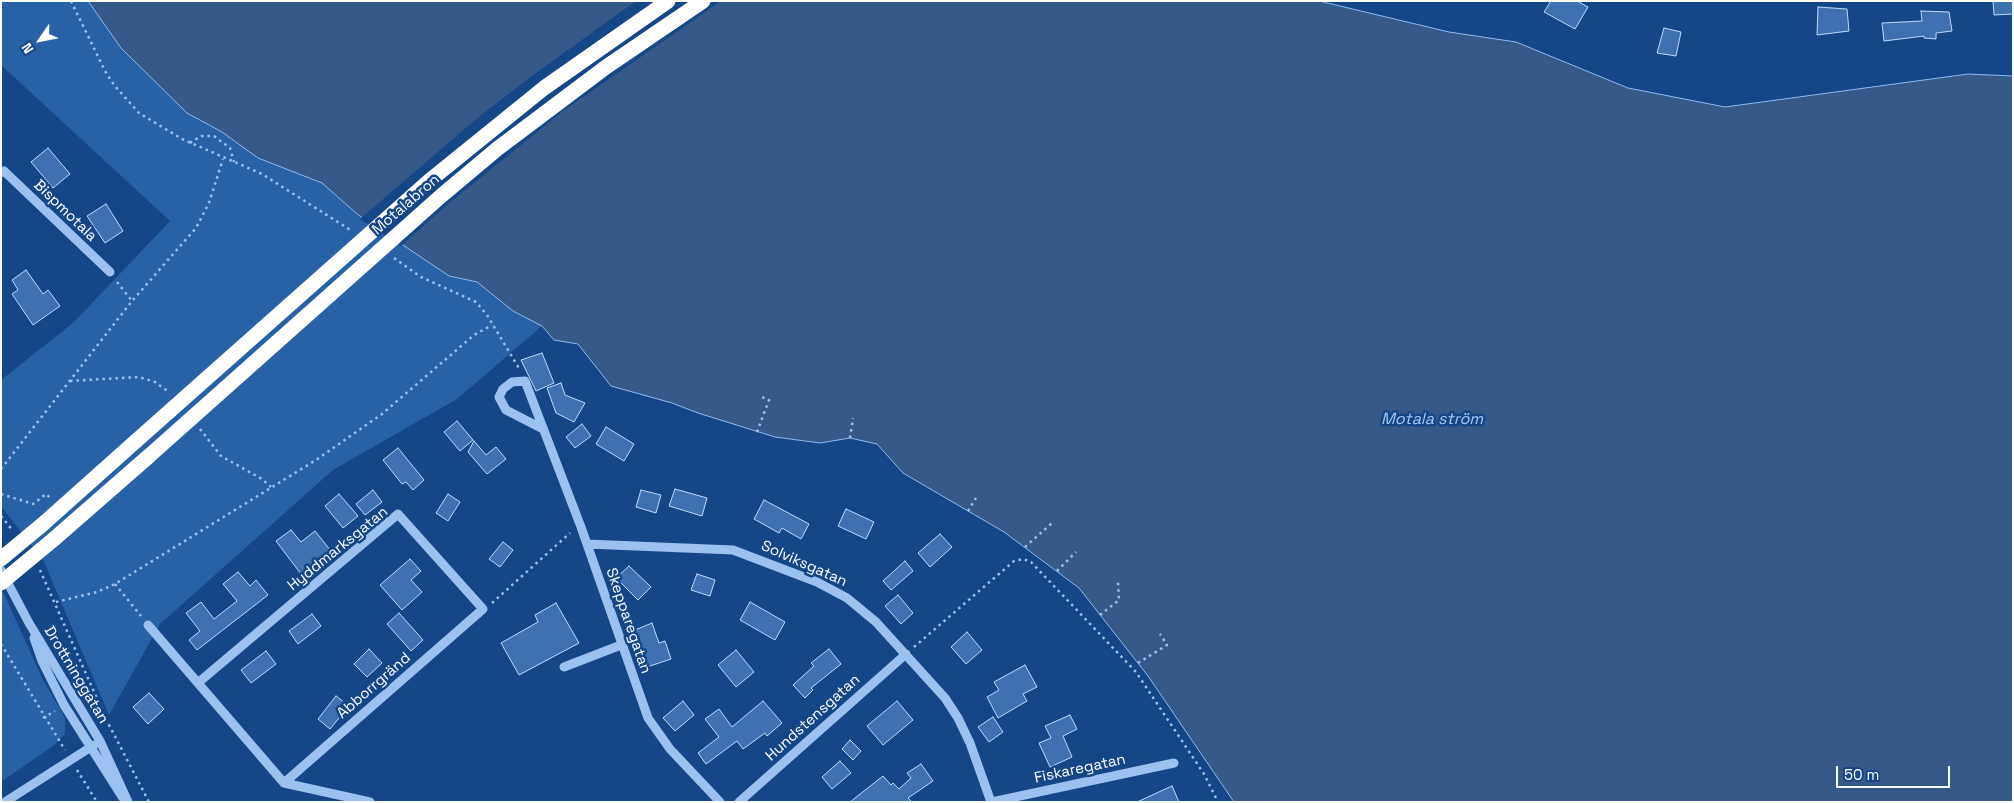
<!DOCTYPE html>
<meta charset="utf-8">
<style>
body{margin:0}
#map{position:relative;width:2014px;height:803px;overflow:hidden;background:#144788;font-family:"Space Grotesk",sans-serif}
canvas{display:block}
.frame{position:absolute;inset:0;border:2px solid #fff;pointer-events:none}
.north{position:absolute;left:15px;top:15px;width:50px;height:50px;-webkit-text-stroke:4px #144788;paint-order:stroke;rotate:237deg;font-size:14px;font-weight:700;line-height:20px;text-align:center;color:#fff}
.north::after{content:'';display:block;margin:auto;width:18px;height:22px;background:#fff;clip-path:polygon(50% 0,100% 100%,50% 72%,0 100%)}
.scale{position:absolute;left:1836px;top:766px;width:114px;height:22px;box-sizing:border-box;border:2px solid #fff;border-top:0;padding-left:6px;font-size:15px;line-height:18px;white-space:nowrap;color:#fff;-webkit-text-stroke:4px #144788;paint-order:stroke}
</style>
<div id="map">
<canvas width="2014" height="803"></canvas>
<div class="frame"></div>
<div class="north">N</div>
<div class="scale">50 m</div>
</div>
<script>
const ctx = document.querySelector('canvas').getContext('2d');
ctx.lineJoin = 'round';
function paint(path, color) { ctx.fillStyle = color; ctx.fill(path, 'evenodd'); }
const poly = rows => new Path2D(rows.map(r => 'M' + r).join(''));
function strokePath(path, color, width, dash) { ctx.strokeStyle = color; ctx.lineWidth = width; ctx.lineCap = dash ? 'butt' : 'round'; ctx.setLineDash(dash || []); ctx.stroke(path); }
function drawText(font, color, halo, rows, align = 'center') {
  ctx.font = font + ' "Space Grotesk",sans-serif'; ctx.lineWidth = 5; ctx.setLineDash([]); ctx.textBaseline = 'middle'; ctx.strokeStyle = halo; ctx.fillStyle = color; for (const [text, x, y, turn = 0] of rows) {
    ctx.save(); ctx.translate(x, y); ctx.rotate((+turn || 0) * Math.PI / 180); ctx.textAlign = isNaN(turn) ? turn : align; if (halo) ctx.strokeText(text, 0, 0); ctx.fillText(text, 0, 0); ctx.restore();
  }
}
paint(poly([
 [1,1,88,1,121,48,187,113,222,132,258,158,322,183,357,214,449,276,477,282,513,311,542,326,457,399,333,470,160,624,109,715,44,562,1,506,1,380,73,323,170,221,1,65],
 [1,587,42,678,65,718,65,734,53,746,1,782]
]), '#2761a6');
const water = poly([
 [88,1,1319,1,1449,32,1516,42,1628,88,1725,107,1968,74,2013,76,2013,802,1234,802,1148,676,1079,588,1004,532,903,473,877,444,850,438,820,443,775,437,698,413,672,403,611,386,578,344,554,340,542,326,513,311,477,282,449,276,357,214,322,183,258,158,222,132,187,113,121,48,88,1]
]);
paint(water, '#355a8a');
strokePath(water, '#8cbcf2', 1);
paint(poly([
 [636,1,721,1,563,111,448,204,401,246,360,219,475,120,533,75]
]), '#144788');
const building = poly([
 [1551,1,1577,1,1588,7,1575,29,1544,12,1551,1],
 [1993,1,2013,1,2013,14,1994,15,1993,1],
 [1818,7,1847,9,1849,31,1817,35,1818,7],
 [1921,11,1949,12,1952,31,1936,33,1936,39,1924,38,1924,36,1884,41,1882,23,1922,21,1921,11],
 [1664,28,1681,32,1676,56,1657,53,1664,28],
 [48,148,70,174,53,188,31,162,48,148],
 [106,204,123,231,105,243,87,216,106,204],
 [26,270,43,294,48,290,60,306,33,325,12,294,18,290,12,280,26,270],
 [542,353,554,383,536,391,521,360,542,353],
 [561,383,565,395,585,403,574,422,556,413,547,388,561,383],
 [457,421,473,440,460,451,444,432,457,421],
 [582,424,591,436,575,448,566,437,582,424],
 [606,427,634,444,624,461,596,444,606,427],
 [474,441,486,455,496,447,506,459,487,474,468,452,474,441],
 [398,448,424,480,413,490,406,482,402,484,383,460,398,448],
 [675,489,707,498,702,516,669,506,675,489],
 [373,490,382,502,365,515,356,504,373,490],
 [641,490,661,495,656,513,636,507,641,490],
 [339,494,358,516,343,528,325,506,339,494],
 [448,494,460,502,448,521,436,513,448,494],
 [764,500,809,524,801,539,782,528,779,533,754,519,764,500],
 [846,509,874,522,866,539,838,526,846,509],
 [291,530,301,542,315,531,331,551,301,574,276,541,291,530],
 [940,534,952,547,930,567,918,553,940,534],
 [503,542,513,550,500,567,489,559,503,542],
 [410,559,421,571,411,580,422,592,402,610,380,585,410,559],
 [905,561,913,571,891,590,883,581,905,561],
 [629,566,651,587,638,600,616,578,629,566],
 [238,572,250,586,256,580,268,595,197,650,189,640,200,631,186,613,201,602,214,619,237,601,223,584,238,572],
 [697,574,715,580,710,596,691,590,697,574],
 [898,595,913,613,901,624,885,606,898,595],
 [750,602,785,622,775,640,740,620,750,602],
 [556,603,579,643,519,675,501,643,538,622,535,615,556,603],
 [399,613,423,640,411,651,387,624,399,613],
 [312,614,321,626,298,644,289,631,312,614],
 [652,623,659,643,665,641,671,659,647,667,635,630,652,623],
 [967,632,982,650,966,664,951,647,967,632],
 [369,649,382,663,367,677,354,664,369,649],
 [829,649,841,664,811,688,813,690,805,698,793,685,814,666,811,663,829,649],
 [736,650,754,672,736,687,718,665,736,650],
 [266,651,276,664,251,683,241,670,266,651],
 [1025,665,1037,687,1023,694,1027,701,998,718,987,697,999,690,994,682,1025,665],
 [149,693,164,709,148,724,133,707,149,693],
 [336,696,349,706,330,729,318,719,336,696],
 [683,701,694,715,675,731,663,718,683,701],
 [763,701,782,723,767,736,765,733,743,749,737,741,706,764,698,753,719,737,705,719,719,709,732,727,763,701],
 [897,701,913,720,883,745,867,726,897,701],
 [1070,715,1077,729,1063,736,1072,757,1050,767,1039,743,1051,738,1045,726,1070,715],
 [993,717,1003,732,989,742,978,727,993,717],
 [850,740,861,751,853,760,842,749,850,740],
 [840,761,851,773,832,789,822,777,840,761],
 [921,764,933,781,908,798,912,802,850,802,883,776,891,785,893,783,899,789,911,778,907,773,921,764],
 [1172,786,1179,802,1137,802,1172,786]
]);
paint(building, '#3d71b2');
strokePath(building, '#c0dbfb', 1);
strokePath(poly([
 [71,1,105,71,114,85,139,113,182,139,262,174,352,231],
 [190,143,201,136,214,136,230,148,234,162],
 [394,258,421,277,476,302,487,315,520,370],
 [117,282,132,301],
 [70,381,139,377,155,382,169,392],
 [200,429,221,456,262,479,271,487],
 [757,432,769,400,759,396],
 [850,438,853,418],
 [1,469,132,301,196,228,209,203,223,159],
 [1,494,33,504,46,494,50,498],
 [968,511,976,498],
 [1,516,13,531],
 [1025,547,1052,523],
 [40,570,106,719,149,802],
 [1057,571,1076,552],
 [115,584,141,616],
 [56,602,97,592,115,584,316,460,382,414,474,335,492,325],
 [492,603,570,533],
 [1100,615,1119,600,1118,582],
 [1,644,65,750],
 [914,647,1014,561,1023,559,1031,562,1136,672,1204,774,1218,802],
 [1138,663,1167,645,1160,634],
 [43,718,55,711],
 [77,770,97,802]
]), '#9ac1ef', 2.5, [2.5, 4]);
strokePath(poly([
 [1,173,4,171,110,272],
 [543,429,506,410,499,397,503,389,512,382,525,381,581,527,648,718,670,749,720,802],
 [587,544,733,550,817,582,847,598,876,622,945,698,958,718,970,743,991,802],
 [1,570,29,623,100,741,128,802],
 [148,625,284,783,370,802],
 [34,638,42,661,64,705,123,798],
 [564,667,621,645],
 [199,682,398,514,483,609,284,783],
 [5,802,94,745],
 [739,802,906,654],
 [992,802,1174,763]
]), '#9ac1ef', 9);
strokePath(poly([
 [43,524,136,441],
 [54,539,149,456]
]), '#fff', 15);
strokePath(poly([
 [136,441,429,181,544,88,668,1],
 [149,456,441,196,497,149,606,67,703,1],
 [1,559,43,524],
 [1,583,54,539]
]), '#fff', 15);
drawText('15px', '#fff', '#144788', [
 ["Motalabron",406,205,-41],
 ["Bispmotala",65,211,44],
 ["Hyddmarksgatan",338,549,-39],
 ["Solviksgatan",804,564,24],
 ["Skepparegatan",628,621,71],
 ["Drottninggatan",76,675,59],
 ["Abborrgränd",374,686,-41],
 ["Hundstensgatan",813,718,-42],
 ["Fiskaregatan",1080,769,-12]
]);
drawText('italic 16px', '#a6cbf6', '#144788', [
 ["Motala ström",1432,420]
]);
</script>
